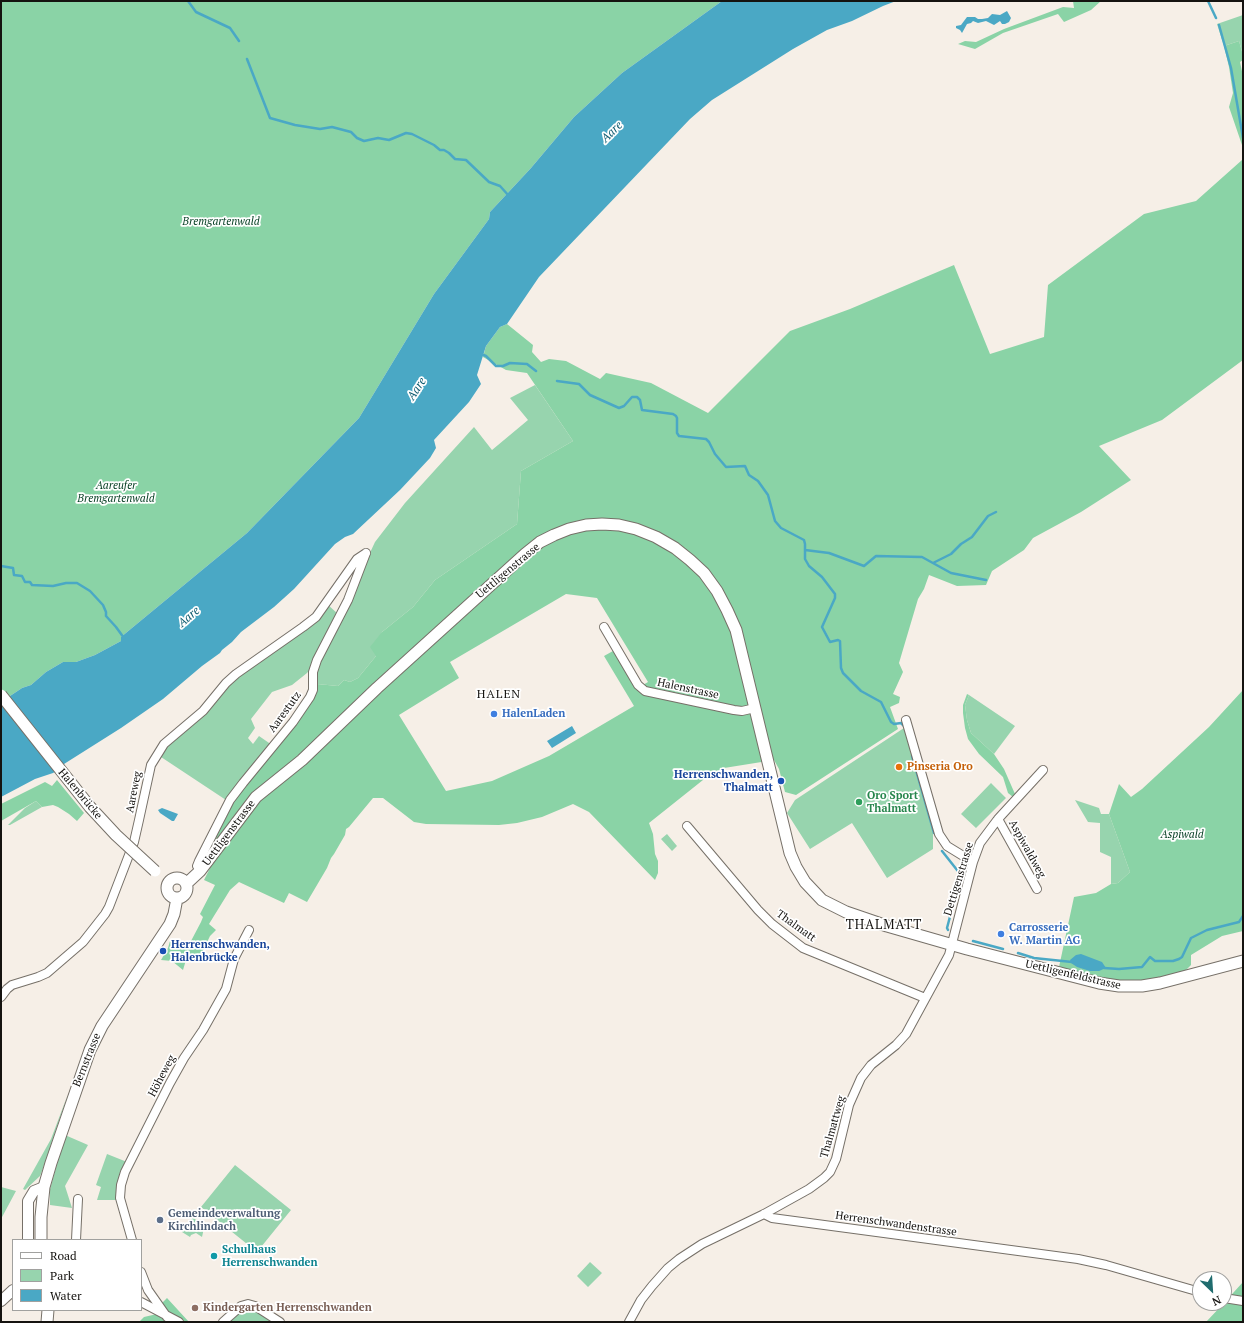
<!DOCTYPE html>
<meta charset="utf-8">
<style>
body{margin:0}
#map{position:relative;width:1244px;height:1323px;overflow:hidden;background:#f6efe7;font-family:"PT Serif",serif}
canvas{display:block}
.frame{position:absolute;inset:0;border:2px solid #151310;pointer-events:none}
.legend{position:absolute;left:12px;top:1239px;width:130px;height:72px;box-sizing:border-box;background:#fff;border:1px solid #a1a19f;margin:0;padding:5px 7px;list-style:none;font-size:12px;color:#151310}
.legend li{display:flex;align-items:center;gap:8px;height:20px}
.legend b{width:20px;border:1px solid #a1a19f}
.north{position:absolute;left:1192px;top:1271px;width:40px;height:40px;box-sizing:border-box;background:#fff;border:1px solid #a1a19f;border-radius:50%;rotate:155deg;font-size:11px;font-weight:700;line-height:16px;text-align:center;color:#151310}
.north::after{content:'';display:block;margin:auto;width:14px;height:18px;background:#206c6e;clip-path:polygon(50% 0,100% 100%,50% 72%,0 100%)}
</style>
<div id="map">
<canvas width="1244" height="1323"></canvas>
<div class="frame"></div>
<ul class="legend">
<li><b style="height:5px;background:#fff"></b>Road</li>
<li><b style="height:11px;background:#97d4ae"></b>Park</li>
<li><b style="height:11px;background:#4aa8c5"></b>Water</li>
</ul>
<div class="north">N</div>
</div>
<script>
const ctx = document.querySelector('canvas').getContext('2d');
ctx.lineJoin = 'round';
function paint(path, color) { ctx.fillStyle = color; ctx.fill(path, 'evenodd'); }
const poly = rows => new Path2D(rows.map(r => 'M' + r).join(''));
function strokePath(path, color, width, dash) { ctx.strokeStyle = color; ctx.lineWidth = width; ctx.lineCap = dash ? 'butt' : 'round'; ctx.setLineDash(dash || []); ctx.stroke(path); }
function drawText(font, color, halo, rows, align = 'center') {
  ctx.font = font + ' "PT Serif",serif'; ctx.lineWidth = 3.5; ctx.setLineDash([]); ctx.textBaseline = 'middle'; ctx.strokeStyle = halo; ctx.fillStyle = color; for (const [text, x, y, turn = 0] of rows) {
    ctx.save(); ctx.translate(x, y); ctx.rotate((+turn || 0) * Math.PI / 180); ctx.textAlign = isNaN(turn) ? turn : align; if (halo) ctx.strokeText(text, 0, 0); ctx.fillText(text, 0, 0); ctx.restore();
  }
}
paint(poly([
 [1243,15,1243,55,1239,41,1224,46,1217,24],
 [535,385,573,441,521,471,517,524,435,580,413,607,382,632,376,656,358,678,350,682,344,680,338,686,317,684,318,664,375,542,405,503,474,427,492,450,528,420,510,398],
 [327,604,338,614,312,667,307,673,292,685,272,692,251,719,255,728,248,738,253,744,259,736,272,745,226,800,161,757,166,746,227,684],
 [969,695,1015,726,994,754,971,733,967,720,965,705],
 [904,728,933,832,933,849,887,878,852,823,810,849,787,813,795,800],
 [991,783,1006,798,976,828,961,814],
 [1075,800,1099,808,1101,814,1109,814,1130,872,1118,883,1111,884,1111,857,1100,852,1100,823,1088,822],
 [36,801,42,807,10,825,8,825,25,808],
 [667,834,677,846,672,851,661,839],
 [68,1094,42,1171,40,1176,25,1190,23,1189,51,1139],
 [65,1135,88,1145,65,1186,72,1208,50,1205,50,1194,49,1193],
 [107,1154,127,1162,118,1200,97,1200,101,1187,96,1185],
 [235,1165,291,1210,257,1252,201,1207],
 [1,1187,16,1191,1,1219],
 [193,1217,204,1228,202,1237,196,1233,191,1235,190,1237,182,1232,182,1230],
 [590,1262,602,1273,588,1287,577,1276],
 [251,1307,274,1322,228,1322,243,1308]
]), '#97d4ae');
paint(poly([
 [1,1,722,1,622,73,574,117,531,168,490,212,489,219,434,294,359,418,247,533,121,637,121,641,95,655,76,662,63,662,46,672,31,685,22,688,1,702],
 [1073,1,1101,1,1091,10,1064,22,1058,14,1003,33,975,49,958,44,965,41,976,42,1004,29,1063,7,1074,8],
 [1239,41,1243,55,1243,60,1240,62,1243,76,1243,360,1162,420,1099,446,1131,480,1081,512,1033,538,1024,550,992,571,986,585,957,586,929,575,924,589,918,599,899,663,903,672,893,694,900,697,899,703,890,707,898,729,796,795,785,792,779,769,774,760,724,768,708,776,649,823,653,834,655,854,658,861,658,873,655,880,589,812,573,804,542,817,517,823,499,825,426,824,414,822,383,798,373,798,349,827,346,829,345,835,334,854,331,858,327,868,307,902,289,893,284,903,239,882,230,890,209,924,216,930,210,936,201,955,186,960,183,970,172,961,161,960,168,948,170,941,183,947,191,941,201,922,203,917,200,914,215,885,204,880,210,868,201,863,232,805,243,787,317,684,338,686,344,680,350,682,358,678,376,656,370,647,382,632,413,607,435,580,517,524,521,471,573,441,527,373,506,370,483,357,486,346,500,327,507,324,533,345,532,352,541,362,549,359,566,361,600,379,606,373,651,383,708,413,790,331,850,309,954,265,990,354,1044,337,1048,285,1144,214,1196,201,1242,160,1242,145,1229,107,1233,93,1229,67,1224,46],
 [566,594,597,598,648,682,636,689,613,651,604,656,634,706,549,756,492,781,446,791,399,715,459,678,450,662],
 [1243,690,1243,931,1222,936,1191,955,1191,965,1186,970,1151,981,1112,982,1059,967,1074,897,1096,893,1111,884,1118,883,1130,872,1109,814,1119,784,1131,797,1142,789,1209,727],
 [967,694,969,695,965,705,967,720,971,733,994,754,1004,769,1015,794,1013,797,1008,793,1003,777,979,754,968,739,965,728,963,713,963,705],
 [57,780,84,813,77,821,69,814,58,807,53,805,42,807,36,801,1,821,1,804,45,782,52,786],
 [1243,1282,1243,1322,1206,1322,1224,1303],
 [167,1298,189,1322,142,1322,140,1321,144,1317,157,1314,161,1304]
]), '#8ad3a6');
paint(poly([
 [722,1,896,1,883,6,852,21,827,30,793,49,712,100,690,119,539,277,507,324,500,327,486,346,477,375,481,384,469,402,434,440,436,448,430,458,400,490,353,534,345,537,335,544,294,589,274,607,241,632,232,642,222,650,220,653,202,666,163,699,121,728,64,764,62,767,53,773,35,779,1,797,1,702,22,688,31,685,46,672,63,662,76,662,95,655,121,641,121,637,247,533,359,418,434,294,489,219,490,212,531,168,574,117,622,73],
 [1007,11,1011,18,1009,22,1005,24,1002,24,1000,21,994,25,986,21,978,23,973,21,971,23,967,24,962,33,960,30,956,28,956,26,961,25,967,17,975,17,978,19,982,19,988,18,992,14,1000,15],
 [572,726,576,733,552,748,547,741],
 [162,808,178,814,174,821,172,821,160,813,158,810],
 [1081,954,1102,962,1106,968,1099,971,1090,971,1077,967,1071,963,1070,960,1076,955]
]), '#4aa8c5');
strokePath(poly([
 [188,1,196,12,230,28,239,41],
 [1208,1,1216,18],
 [1219,25,1231,68,1243,138],
 [247,59,270,118,295,125,320,129,332,127,351,132,357,138,364,141,378,138,389,140,406,133,412,134,434,145,440,150,444,150,449,153,455,159,466,160,489,182,500,186,509,196],
 [481,354,486,356,496,366,503,366,510,363,527,364,536,371],
 [557,381,579,384,590,395,619,408,624,406,632,397,637,397,640,400,642,410,673,414,676,416,677,418,677,433,679,436,706,439,709,442,715,454,726,467,745,466,749,475,758,481,768,495,775,521,781,528,804,540,805,544,805,559,809,566,822,577,835,594,835,598,822,627,830,642,838,640,840,641,841,668,843,673,861,691,881,702,891,722,894,724,901,723,904,726],
 [805,550,829,553,864,566,876,556,922,557,951,573,986,580],
 [933,563,951,554,961,544,972,537,988,516,996,512],
 [1,566,13,568,14,575,22,576,25,582,30,582,32,585,53,586,66,583,77,583,90,591,103,605,106,612,106,616,116,627,124,638],
 [912,756,934,833],
 [942,851,961,875,947,928,948,930],
 [973,941,1003,949],
 [1018,953,1034,958,1072,962],
 [1104,968,1119,969,1142,967,1150,957,1155,961,1173,961,1179,959,1182,957,1191,938,1207,930,1239,922,1243,916]
]), '#4aa8c5', 2.5);
const minor = poly([
 [604,627,638,685,645,691,734,710,742,711,755,708],
 [906,720,939,834,947,846,973,862],
 [998,819,1037,889],
 [687,826,758,910,772,924,803,948,925,998],
 [200,871,197,866,199,861,230,800,243,783,293,722,310,697,313,690,313,672,317,660,348,600,366,553],
 [1,997,7,989,12,985,38,977,47,973,83,942,105,914,109,907,134,842,139,820,151,765,164,744,203,711,226,683,236,674,303,627,316,617,357,559,366,553],
 [764,1214,772,1218,1078,1259,1106,1265,1200,1292],
 [76,1240,78,1199],
 [132,1240,120,1198,121,1185,125,1172,170,1083,184,1058,203,1030,226,989,234,959,249,930],
 [141,1272,148,1290,167,1317],
 [1224,1298,1243,1301],
 [141,1302,179,1322],
 [223,1322,241,1306,248,1304,255,1306,280,1322],
 [629,1322,641,1300,652,1286,668,1268,679,1259,702,1244,764,1214,809,1189,824,1178,830,1172,836,1159,849,1105,861,1078,871,1065,896,1045,906,1034,949,955,973,862,980,843,998,819,1043,770]
]);
const tertiary = poly([
 [28,1240,28,1201,34,1191,44,1187],
 [1,1301,13,1290]
]);
const secondary = poly([
 '167 888a10 10 0 1 1 20 0a10 10 0 1 1-20 0Z',
 [186,884,200,871,256,797,302,760,377,688,525,554,540,542,554,535,569,529,586,525,602,524,619,525,636,529,656,537,675,548,690,560,704,573,717,591,727,610,736,630,790,853,796,867,805,882,822,900,846,912,887,926,967,949,1099,983,1119,986,1142,986,1160,983,1243,961],
 [41,1240,41,1217,44,1187,51,1163,90,1050,102,1026,170,924,174,914,177,898],
 [47,1322,48,1310]
]);
strokePath(minor, '#767068', 10);
strokePath(tertiary, '#767068', 12);
strokePath(secondary, '#767068', 13);
strokePath(minor, '#fff', 8);
strokePath(tertiary, '#fff', 10);
strokePath(secondary, '#fff', 11);
const secondaryBridge = poly([
 [1,695,90,807,116,835,155,871]
]);
strokePath(secondaryBridge, '#767068', 13, []);
strokePath(secondaryBridge, '#fff', 11);
for (const [x, y, r, color] of [
 [494,714,4,"#3f7fe0"],
 [899,767,4,"#e8710a"],
 [781,781,4,"#1a4fb4"],
 [859,802,4,"#2e9e5b"],
 [1001,934,4,"#3f7fe0"],
 [163,951,4,"#1a4fb4"],
 [160,1220,4,"#5c6f8a"],
 [214,1256,4,"#0f9aa8"],
 [195,1308,4,"#8d6e63"]
]) { const dot = new Path2D(); dot.arc(x, y, r, 0, 2 * Math.PI); ctx.fillStyle = color; ctx.fill(dot); strokePath(dot, '#fff', 1.5); }
drawText('italic 11px', '#003b1f', '#fff', [
 ["Bremgartenwald",221,222],
 ["Aareufer",116,486],
 ["Bremgartenwald",116,499],
 ["Aspiwald",1182,835]
]);
drawText('11px', '#151310', '#fff', [
 ["Uettligenstrasse",508,571,-40],
 ["Halenstrasse",688,689,12],
 ["Aarestutz",285,712,-54],
 ["Aareweg",134,792,-79],
 ["Halenbrücke",80,794,50],
 ["Uettligenstrasse",229,833,-53],
 ["Aspiwaldweg",1027,849,61],
 ["Dettigenstrasse",959,879,-73],
 ["Thalmatt",796,926,36],
 ["Uettligenfeldstrasse",1073,975,13],
 ["Bernstrasse",87,1060,-68],
 ["Höheweg",162,1076,-62],
 ["Thalmattweg",833,1127,-74],
 ["Herrenschwandenstrasse",896,1224,8]
]);
drawText('bold 11px', '#366cbe', '#fff', [
 ["HalenLaden",502,714],
 ["Carrosserie",1009,928],
 ["W. Martin AG",1009,941]
], 'left');
drawText('bold 11px', '#c56008', '#fff', [
 ["Pinseria Oro",907,767]
], 'left');
drawText('bold 11px', '#164399', '#fff', [
 ["Herrenschwanden,",773,775],
 ["Thalmatt",773,788],
 ["Herrenschwanden,",171,945,"left"],
 ["Halenbrücke",171,958,"left"]
], 'right');
drawText('bold 11px', '#27864d', '#fff', [
 ["Oro Sport",867,796],
 ["Thalmatt",867,809]
], 'left');
drawText('bold 11px', '#4e5e75', '#fff', [
 ["Gemeindeverwaltung",168,1214],
 ["Kirchlindach",168,1227]
], 'left');
drawText('bold 11px', '#0d838f', '#fff', [
 ["Schulhaus",222,1250],
 ["Herrenschwanden",222,1263]
], 'left');
drawText('bold 11px', '#785e54', '#fff', [
 ["Kindergarten Herrenschwanden",203,1308]
], 'left');
drawText('italic 12px', '#0f5c71', '#fff', [
 ["Aare",612,132,-44],
 ["Aare",417,389,-57],
 ["Aare",189,617,-40]
]);
ctx.letterSpacing = '1px';
drawText('12px', '#151310', '#fff', [
 ["HALEN",499,695]
]);
ctx.letterSpacing = '0px';
ctx.letterSpacing = '1px';
drawText('13px', '#151310', '#fff', [
 ["THALMATT",884,925]
]);
ctx.letterSpacing = '0px';
</script>
